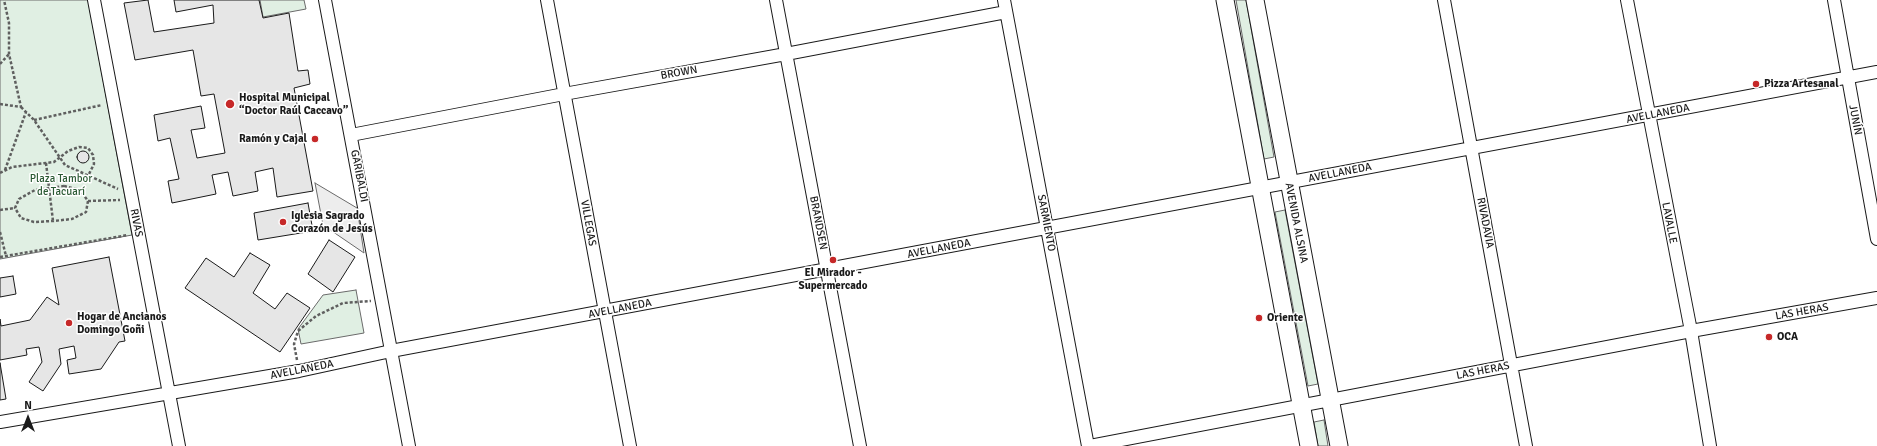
<!DOCTYPE html>
<meta charset="utf-8">
<style>
body{margin:0}
#map{position:relative;width:1877px;height:446px;overflow:hidden;background:#fff;font-family:Signika,sans-serif}
canvas{display:block}
.north{position:absolute;left:8px;top:398px;width:40px;height:40px;-webkit-text-stroke:3px #fff;paint-order:stroke;rotate:0deg;font-size:11px;font-weight:700;line-height:16px;text-align:center;color:#1a1a1a}
.north::after{content:'';display:block;margin:auto;width:14px;height:18px;background:#1a1a1a;clip-path:polygon(50% 0,100% 100%,50% 72%,0 100%)}
</style>
<div id="map">
<canvas width="1877" height="446"></canvas>
<div class="north">N</div>
</div>
<script>
const ctx = document.querySelector('canvas').getContext('2d');
ctx.lineJoin = 'round';
function paint(path, color) { ctx.fillStyle = color; ctx.fill(path, 'evenodd'); }
const poly = rows => new Path2D(rows.map(r => 'M' + r).join(''));
function strokePath(path, color, width, dash) { ctx.strokeStyle = color; ctx.lineWidth = width; ctx.lineCap = dash ? 'butt' : 'round'; ctx.setLineDash(dash || []); ctx.stroke(path); }
function drawText(font, color, halo, rows, align = 'center') {
  ctx.font = font + ' Signika,sans-serif'; ctx.lineWidth = 3; ctx.setLineDash([]); ctx.textBaseline = 'middle'; ctx.strokeStyle = halo; ctx.fillStyle = color; for (const [text, x, y, turn = 0] of rows) {
    ctx.save(); ctx.translate(x, y); ctx.rotate((+turn || 0) * Math.PI / 180); ctx.textAlign = isNaN(turn) ? turn : align; if (halo) ctx.strokeText(text, 0, 0); ctx.fillText(text, 0, 0); ctx.restore();
  }
}
const green = poly([
 [0,0,88,0,132,235,0,259,0,0],
 [260,0,304,0,306,9,263,17,260,0],
 [1236,0,1246,0,1274,157,1264,159,1236,0],
 [1285,210,1318,384,1308,386,1275,212,1285,210],
 [356,290,364,333,301,344,298,329,323,295,356,290],
 [1324,420,1328,446,1318,446,1314,422,1324,420]
]);
paint(green, '#e0efe3');
strokePath(green, '#6a6a6a', 1);
const parking = poly([
 [315,183,357,208,364,253,323,225,315,183]
]);
paint(parking, '#ededed');
strokePath(parking, '#6a6a6a', 1);
const building = poly([
 [148,0,154,32,214,23,213,5,176,12,174,0,259,0,263,18,289,13,298,71,308,70,310,84,294,88,313,191,277,197,273,168,255,172,258,191,233,196,228,172,212,175,216,194,172,203,168,181,179,179,170,138,158,141,154,115,201,106,205,128,191,130,197,158,225,153,214,94,201,96,193,50,135,60,124,3,148,0],
 '77 157a6 6 0 1 1 12 0a6 6 0 1 1-12 0Z',
 [308,203,313,231,258,240,254,213,308,203],
 [329,240,355,257,333,292,308,274,329,240],
 [250,253,270,265,253,293,275,309,287,293,310,308,280,352,185,288,206,258,234,277,250,253],
 [109,257,125,341,119,342,101,369,69,374,67,360,76,358,74,346,59,349,61,364,43,391,29,382,42,362,39,347,26,349,27,355,0,360,0,319,1,326,30,320,47,297,59,305,52,268,109,257],
 [13,276,16,294,0,297,0,278,13,276],
 [0,363,6,399,0,400,0,363]
]);
paint(building, '#e6e6e6');
strokePath(building, '#1a1a1a', 1);
const minor = poly([
 [94,0,179,446],
 [325,0,409,446],
 [547,0,630,446],
 [776,0,860,446],
 [1004,0,1088,446],
 [1444,0,1526,446],
 [1627,0,1691,331,1710,446],
 [1834,0,1877,239],
 [351,135,564,94,786,54,1006,12],
 [0,422,299,371,391,351,1877,72],
 [1090,446,1691,331,1877,298]
]);
const secondary = poly([
 [1225,0,1309,446],
 [1255,0,1339,446]
]);
strokePath(minor, '#1a1a1a', 14);
strokePath(secondary, '#1a1a1a', 19);
strokePath(poly([
 [0,64,9,54],
 [0,104,21,107,9,54,9,23,4,0],
 [21,107,34,120,65,165,118,189],
 [34,120,102,105],
 [46,163,53,221],
 [5,170,26,112],
 [0,173,12,167,54,162,68,151,79,147,88,148,93,155,94,164,88,176],
 [64,186,80,190,88,201,86,212,72,219,53,221,34,222,21,218,15,208,19,199,35,190,64,186],
 [88,201,120,200],
 [0,210,15,208],
 [0,232,6,256],
 [0,257,128,235],
 [297,360,294,344,298,331,316,316,343,303,371,301]
]), '#5f5f5f', 2.5, [3, 2]);
strokePath(minor, '#fff', 12);
strokePath(secondary, '#fff', 17);
for (const [x, y, r, color] of [
 [1756,84,4,"#c62828"],
 [230,104,5,"#c62828"],
 [315,139,4,"#c62828"],
 [283,222,4,"#c62828"],
 [833,260,4,"#c62828"],
 [1259,318,4,"#c62828"],
 [69,323,4,"#c62828"],
 [1769,337,4,"#c62828"]
]) { const dot = new Path2D(); dot.arc(x, y, r, 0, 2 * Math.PI); ctx.fillStyle = color; ctx.fill(dot); strokePath(dot, '#fff', 1.5); }
drawText('11px', '#1a1a1a', '#fff', [
 ["BROWN",679,73,-10],
 ["AVELLANEDA",1658,114,-11],
 ["JUNÍN",1855,120,79],
 ["AVELLANEDA",1340,173,-11],
 ["GARIBALDI",359,176,79],
 ["RIVAS",136,223,79],
 ["VILLEGAS",588,223,80],
 ["BRANDSEN",818,223,79],
 ["SARMIENTO",1046,223,79],
 ["AVENIDA ALSINA",1296,223,79],
 ["RIVADAVIA",1485,223,79],
 ["LAVALLE",1669,223,79],
 ["AVELLANEDA",939,249,-11],
 ["AVELLANEDA",620,309,-11],
 ["LAS HERAS",1802,312,-10],
 ["AVELLANEDA",302,370,-11],
 ["LAS HERAS",1483,371,-11]
]);
drawText('bold 11px', '#1a1a1a', '#fff', [
 ["Pizza Artesanal",1764,84],
 ["Hospital Municipal",239,98],
 ["“Doctor Raúl Caccavo”",239,111],
 ["Ramón y Cajal",307,139,"right"],
 ["Iglesia Sagrado",291,216],
 ["Corazón de Jesús",291,229],
 ["El Mirador -",833,273,"center"],
 ["Supermercado",833,286,"center"],
 ["Hogar de Ancianos",77,317],
 ["Domingo Goñi",77,330],
 ["Oriente",1267,318],
 ["OCA",1777,337]
], 'left');
drawText('11px', '#2b5a34', '#fff', [
 ["Plaza Tambor",61,179],
 ["de Tacuarí",61,192]
]);
</script>
